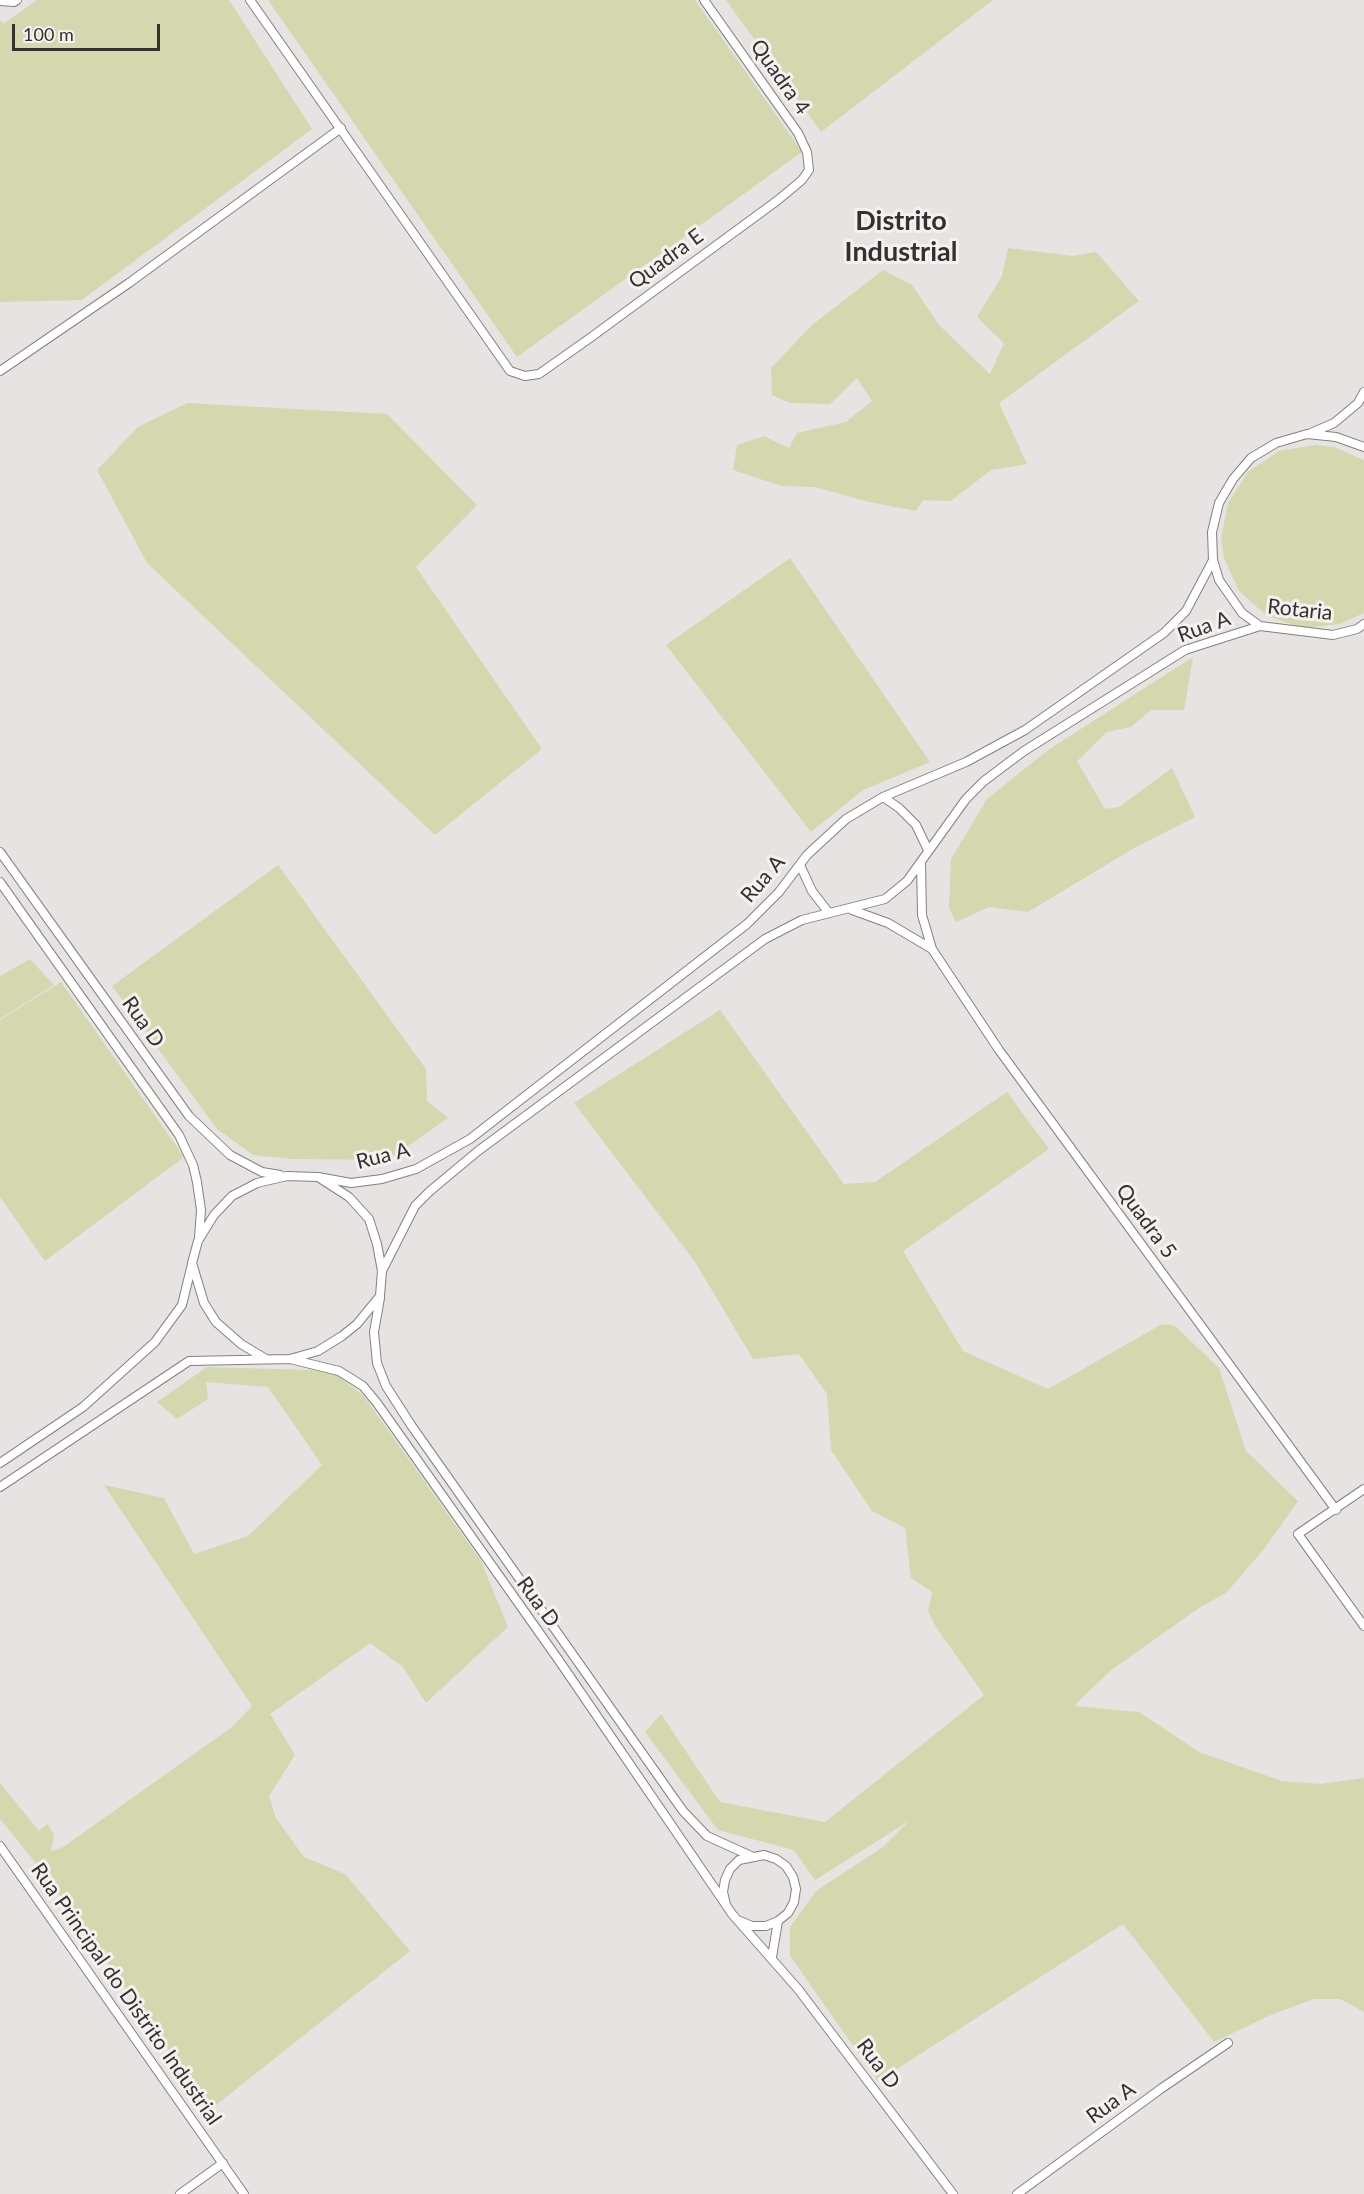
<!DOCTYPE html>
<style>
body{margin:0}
#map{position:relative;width:1364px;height:2194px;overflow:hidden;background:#e7e3e2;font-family:Lato,sans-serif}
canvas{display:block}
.scale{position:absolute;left:12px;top:24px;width:148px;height:27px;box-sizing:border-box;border:3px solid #323030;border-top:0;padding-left:8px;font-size:18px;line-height:21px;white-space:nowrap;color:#323030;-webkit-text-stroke:4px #f5f1ef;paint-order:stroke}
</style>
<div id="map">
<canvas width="1364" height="2194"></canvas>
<div class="scale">100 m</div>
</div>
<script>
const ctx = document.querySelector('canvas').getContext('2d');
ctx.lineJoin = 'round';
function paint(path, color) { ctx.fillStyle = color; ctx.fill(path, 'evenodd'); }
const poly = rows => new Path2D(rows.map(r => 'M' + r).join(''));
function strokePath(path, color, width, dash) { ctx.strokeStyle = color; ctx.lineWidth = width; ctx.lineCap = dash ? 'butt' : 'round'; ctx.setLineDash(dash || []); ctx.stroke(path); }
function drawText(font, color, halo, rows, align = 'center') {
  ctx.font = font + ' Lato,sans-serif'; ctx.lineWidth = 6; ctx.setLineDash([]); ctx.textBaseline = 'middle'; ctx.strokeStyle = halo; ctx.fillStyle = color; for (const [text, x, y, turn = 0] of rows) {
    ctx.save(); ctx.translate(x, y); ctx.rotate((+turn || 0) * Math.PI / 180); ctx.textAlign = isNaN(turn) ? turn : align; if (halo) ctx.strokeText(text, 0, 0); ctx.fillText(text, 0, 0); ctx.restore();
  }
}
paint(poly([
 [37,0,229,0,312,129,82,300,0,302,0,20,3,24],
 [268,0,695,0,802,152,517,357],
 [726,0,993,0,821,132],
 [1008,248,1073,256,1096,252,1139,301,999,403,1027,464,991,470,951,501,923,500,916,511,869,502,815,487,781,486,733,470,737,445,764,436,789,448,797,433,846,422,872,401,857,378,830,404,790,403,772,395,771,368,812,325,883,270,912,285,939,325,990,374,1004,343,977,317,1002,276],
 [187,403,387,414,477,505,416,567,542,749,435,835,147,563,97,470,138,427],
 [1315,445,1334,447,1364,460,1364,613,1340,624,1303,628,1267,616,1239,591,1224,558,1221,539,1228,503,1248,472,1279,451],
 [790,558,930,762,863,790,811,832,666,645],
 [1193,657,1184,710,1151,710,1131,727,1107,732,1077,761,1105,809,1119,807,1172,768,1195,817,1136,847,1028,912,989,907,956,922,949,908,951,859,987,799,1048,750],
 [278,865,426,1069,427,1101,448,1118,388,1160,291,1159,253,1155,217,1129,112,986],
 [30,959,54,985,0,1019,0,976],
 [61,982,184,1157,45,1261,0,1197,0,1020],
 [720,1010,844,1184,875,1182,1007,1092,1049,1149,903,1251,963,1351,1048,1389,1162,1324,1175,1326,1219,1368,1246,1451,1298,1501,1264,1549,1226,1593,1202,1606,1110,1671,1074,1706,1139,1712,1199,1752,1282,1781,1320,1784,1364,1778,1364,2012,1340,1999,1314,1999,1273,2014,1214,2042,1123,1924,878,2081,790,1956,790,1927,816,1891,883,1847,909,1821,815,1880,794,1850,718,1830,645,1732,661,1714,720,1802,825,1822,984,1695,936,1627,928,1611,932,1592,911,1578,905,1528,872,1511,831,1450,827,1394,799,1354,753,1359,695,1262,574,1103],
 [207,1367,312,1370,337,1375,363,1395,481,1561,508,1627,426,1703,403,1667,370,1643,270,1714,295,1755,269,1796,276,1818,304,1857,345,1874,410,1951,211,2109,40,1868,0,1819,0,1783,39,1831,47,1824,54,1834,51,1851,63,1847,232,1727,252,1706,104,1485,164,1498,194,1554,248,1536,322,1465,268,1387,206,1382,208,1399,177,1419,157,1402]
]), '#d3d8ae');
const minor = poly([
 [250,0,510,371,525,376,539,374,590,338,778,200,802,180,809,170,807,152,798,133,704,0],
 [0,1,14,2,17,0],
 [0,371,129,283,341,128],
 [1311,433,1334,423,1358,403,1364,392],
 [1364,447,1336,437,1307,434,1276,443,1251,458,1233,479,1219,503,1212,532,1213,560,1219,580,1242,613,1260,626,1333,635,1357,629,1364,624],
 [883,797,899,808,916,825,928,850],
 [0,852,189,1116,230,1155,262,1172,280,1175],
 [921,862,922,915,932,949,999,1050,1336,1510],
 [800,865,812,891,829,913],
 [0,882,179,1135,193,1165,197,1182,201,1210,199,1238],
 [852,910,888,923,932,949],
 [318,1177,351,1183,382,1179,416,1169,470,1139,747,924,779,892,807,855,846,819,883,797,966,762,1025,730,1164,633,1186,611,1213,560],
 [382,1271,415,1206,430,1191,478,1151,765,939,802,920,885,899,907,881,966,799,984,781,1024,751,1185,650,1260,626],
 [380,1298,374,1332,377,1363,386,1386,411,1425,683,1811,707,1836,751,1856],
 [290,1359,339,1371,363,1386,377,1403,560,1662,726,1905],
 [0,1463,83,1407,155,1342,182,1305,192,1264],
 [0,1487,189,1361,290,1359,318,1351,342,1336,357,1324,380,1296,382,1271,377,1244,369,1219,349,1197,318,1177,287,1176,257,1183,232,1196,214,1215,198,1241,192,1263,204,1303,216,1322,241,1344,266,1359],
 [1364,1489,1298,1534,1364,1626],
 [0,1846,244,2194],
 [740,1921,752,1926,766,1926,778,1921,788,1913,794,1902,796,1889,793,1877,786,1866,776,1859,764,1855,739,1860,730,1869,725,1880,723,1892,726,1905,732,1914,798,1989,953,2194],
 [772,1957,778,1921],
 [180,2194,223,2163],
 [1017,2194,1162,2088,1228,2043]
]);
strokePath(minor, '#84807e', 10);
strokePath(minor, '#fff', 8);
drawText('21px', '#323030', '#f5f1ef', [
 ["Quadra 4",780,77,55],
 ["Quadra E",666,259,-36],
 ["Rotaria",1300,610,6],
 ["Rua A",1204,627,-20],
 ["Rua A",763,879,-49],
 ["Rua D",143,1022,55],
 ["Rua A",383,1156,-14],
 ["Quadra 5",1146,1221,54],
 ["Rua D",538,1602,54],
 ["Rua Principal do Distrito Industrial",126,1994,55],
 ["Rua D",878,2064,53],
 ["Rua A",1111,2103,-36]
]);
drawText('bold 27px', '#323030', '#f5f1ef', [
 ["Distrito",901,221],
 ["Industrial",901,252]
]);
</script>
